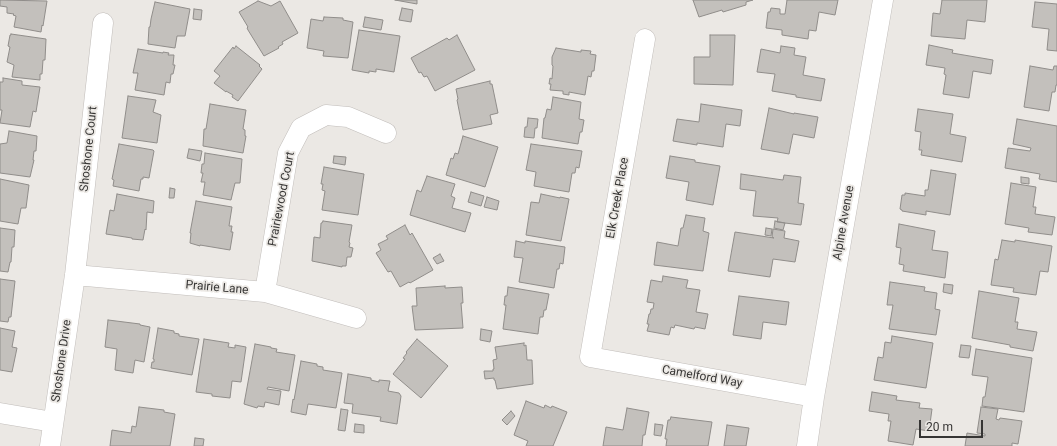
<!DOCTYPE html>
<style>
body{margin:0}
#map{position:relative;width:1057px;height:446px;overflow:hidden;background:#ebe8e4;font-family:Roboto,sans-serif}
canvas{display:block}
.scale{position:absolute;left:919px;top:420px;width:64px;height:18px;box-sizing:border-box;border:2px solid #363534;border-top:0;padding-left:5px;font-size:12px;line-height:14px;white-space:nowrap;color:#363534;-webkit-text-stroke:3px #ebe8e4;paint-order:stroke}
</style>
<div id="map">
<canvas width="1057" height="446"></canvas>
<div class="scale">20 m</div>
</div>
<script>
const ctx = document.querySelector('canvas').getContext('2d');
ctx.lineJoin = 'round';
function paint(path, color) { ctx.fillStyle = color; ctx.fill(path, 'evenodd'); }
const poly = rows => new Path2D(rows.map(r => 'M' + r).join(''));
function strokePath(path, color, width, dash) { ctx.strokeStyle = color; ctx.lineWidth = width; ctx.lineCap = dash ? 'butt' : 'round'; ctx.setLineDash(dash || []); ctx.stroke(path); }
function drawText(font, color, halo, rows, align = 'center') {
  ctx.font = font + ' Roboto,sans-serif'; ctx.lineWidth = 3.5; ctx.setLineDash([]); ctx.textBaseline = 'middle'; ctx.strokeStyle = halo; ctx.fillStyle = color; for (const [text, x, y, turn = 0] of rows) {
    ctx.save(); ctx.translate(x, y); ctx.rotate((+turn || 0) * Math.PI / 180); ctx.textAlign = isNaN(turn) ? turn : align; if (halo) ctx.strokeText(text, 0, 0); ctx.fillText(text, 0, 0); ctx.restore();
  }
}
const building = poly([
 [0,0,47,1,43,26,42,25,41,32,14,27,16,16,13,15,14,14,7,13,7,7,0,6,0,0],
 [395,0,417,0,417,4,395,0],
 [693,0,753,0,746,2,746,5,723,12,722,10,699,17,693,0],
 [787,0,838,0,835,15,819,12,816,31,809,30,808,39,782,35,782,30,766,28,768,12,770,12,771,8,780,9,780,14,785,14,787,0],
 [942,0,987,0,985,22,967,20,965,39,931,36,933,13,940,14,942,0],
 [258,1,271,6,280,1,298,33,282,42,283,44,278,47,279,48,264,56,248,30,247,28,248,27,239,12,258,1],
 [155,2,190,9,185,36,177,36,175,48,148,44,149,27,150,27,151,19,155,2],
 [1035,2,1057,4,1057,51,1047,50,1049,29,1032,27,1035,2],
 [402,8,413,10,411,22,399,20,402,8],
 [194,9,202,10,201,20,193,19,194,9],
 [324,17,343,18,343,20,353,22,348,58,323,56,324,51,307,48,311,19,323,21,324,17],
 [365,17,383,20,381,30,363,27,365,17],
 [359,30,400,36,394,72,376,69,376,72,369,71,369,73,352,70,359,30],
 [11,34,46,39,45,60,43,60,42,74,40,74,40,80,12,77,14,65,7,62,10,47,8,46,10,35,11,35,11,34],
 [457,35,475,70,435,91,427,76,424,77,421,72,419,73,411,58,447,38,449,40,457,35],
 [710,35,735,35,733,85,694,84,694,57,710,57,710,35],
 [929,45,953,50,952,53,993,60,991,74,973,71,969,98,943,94,946,75,944,74,945,68,926,65,929,45],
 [236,46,260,65,259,66,262,69,238,101,232,97,233,95,226,91,226,92,214,83,220,76,214,71,233,47,234,49,236,46],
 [781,46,795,48,794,55,806,57,803,75,825,79,821,101,796,97,796,95,772,91,775,74,757,72,761,49,780,53,781,46],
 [556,48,581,52,581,50,591,51,590,54,596,55,594,71,592,71,591,77,588,76,585,95,569,92,569,95,563,94,563,91,550,90,551,84,549,84,550,78,552,79,553,66,552,65,552,57,556,48],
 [138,49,163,53,163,52,169,53,168,55,174,55,173,65,175,65,173,74,171,74,170,83,166,82,164,95,135,90,138,73,133,73,138,49],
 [1030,66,1053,70,1054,66,1057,66,1057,85,1056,85,1055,92,1052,92,1049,111,1024,107,1030,66],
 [3,78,22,81,22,85,40,87,36,112,33,111,30,127,0,123,2,110,0,110,0,82,3,82,3,78],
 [490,81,490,84,492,84,498,113,490,115,492,124,463,130,457,100,458,99,456,89,490,81],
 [128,96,156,100,153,112,161,115,157,143,122,138,128,96],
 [553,97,581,102,579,119,584,120,582,132,580,132,578,144,542,138,544,118,545,118,547,109,551,110,553,97],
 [210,104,246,110,243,129,245,130,245,136,246,136,243,153,203,146,204,129,206,129,210,104],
 [701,104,742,110,740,126,726,124,723,147,697,143,697,145,673,141,677,119,699,122,701,104],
 [769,108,794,114,794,113,818,117,814,138,793,134,789,154,761,149,769,108],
 [918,109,953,114,950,134,966,137,962,162,921,155,922,150,919,150,921,132,915,131,918,109],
 [528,118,538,119,537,128,535,128,534,138,524,137,525,127,527,127,528,118],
 [1017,119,1057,126,1057,182,1039,179,1040,174,1005,168,1008,148,1030,151,1031,148,1013,144,1017,119],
 [9,131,37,136,36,151,34,151,33,160,34,160,30,177,0,173,0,144,7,143,9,131],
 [463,136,498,147,485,187,446,175,451,158,453,159,455,153,458,154,463,136],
 [119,144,153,150,154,151,149,178,143,177,143,179,141,179,139,191,113,186,114,180,112,179,119,144],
 [531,144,582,151,579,168,576,167,575,173,572,173,569,192,534,186,536,172,526,170,531,144],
 [189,149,202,151,200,161,187,158,189,149],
 [205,153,242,159,240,183,235,183,231,200,203,195,205,182,201,182,203,173,201,173,202,164,204,164,205,153],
 [334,156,346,157,345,165,333,163,334,156],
 [670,156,695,160,695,162,720,166,713,205,686,200,689,182,666,178,670,156],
 [324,167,364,174,358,215,322,210,325,191,322,190,323,184,321,184,324,167],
 [931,170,956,174,950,215,926,211,926,215,902,211,902,210,900,209,902,195,905,195,905,193,925,196,925,190,928,190,931,170],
 [741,174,783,180,784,175,801,177,798,203,804,204,801,225,777,222,778,218,753,216,756,191,740,189,741,174],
 [427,176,455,184,451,196,455,198,452,208,471,213,465,232,410,215,417,190,421,192,427,176],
 [1021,177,1029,178,1029,184,1021,183,1021,177],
 [0,179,29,185,26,208,21,208,18,224,0,221,0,179],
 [1011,183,1036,187,1033,207,1036,207,1035,214,1055,217,1052,235,1028,232,1029,228,1005,224,1011,183],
 [170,188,175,189,174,198,169,198,170,188],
 [471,192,484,196,481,206,468,202,471,192],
 [117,194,154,201,153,213,147,212,146,230,145,229,143,240,132,239,132,238,106,234,110,210,114,211,117,194],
 [541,194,560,198,560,197,569,199,561,241,526,235,531,202,539,203,541,194],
 [487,197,499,201,497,210,484,207,487,197],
 [196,201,232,207,229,226,232,226,231,232,233,232,230,250,200,245,200,246,190,243,191,233,190,233,196,201],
 [686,215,705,218,703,231,709,233,703,271,654,265,657,242,678,246,681,228,683,228,686,215],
 [323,221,352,225,349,242,350,243,349,247,353,248,351,257,347,257,346,266,342,266,342,267,312,261,314,237,320,238,321,223,322,223,323,221],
 [775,221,785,223,783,230,774,228,775,221],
 [899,224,935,231,932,250,948,252,945,278,903,271,904,265,899,264,901,248,896,247,899,224],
 [405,225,410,235,412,233,433,270,410,283,409,282,400,287,391,271,388,272,376,253,381,250,378,244,388,239,386,236,405,225],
 [0,228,15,230,14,247,12,247,11,262,10,262,8,272,0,271,0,228],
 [766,228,772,229,771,236,765,235,766,228],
 [773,229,785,231,784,238,799,241,795,262,773,259,770,277,728,271,735,232,774,238,772,237,773,229],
 [1002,240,1015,242,1015,240,1052,246,1048,272,1040,271,1036,295,1013,292,1014,288,991,285,995,259,998,260,1002,240],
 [516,241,525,243,525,241,565,247,563,264,560,263,559,269,557,269,554,288,519,282,523,258,514,257,516,241],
 [440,254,444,261,437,264,433,258,440,254],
 [663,276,688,280,686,288,700,290,696,312,708,314,705,329,695,327,694,329,675,325,674,328,671,327,669,335,647,331,649,324,647,324,649,314,650,314,651,309,653,309,654,303,647,302,651,280,662,282,663,276],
 [0,279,15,281,11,317,9,317,8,322,0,321,0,279],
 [890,282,925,287,924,291,937,293,935,309,940,310,936,335,889,329,893,305,887,305,890,282],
 [944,284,953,285,952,294,943,292,944,284],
 [445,286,445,288,462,287,463,303,461,303,463,328,415,330,412,306,417,306,416,288,445,286],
 [508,287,549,294,546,310,544,310,543,317,540,317,538,334,503,329,506,305,504,305,505,296,507,296,508,287],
 [979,291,1019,298,1015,322,1018,322,1017,329,1037,332,1033,351,1010,347,1010,345,972,338,979,291],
 [739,296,789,302,786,325,763,322,761,339,733,335,739,296],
 [108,320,140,324,140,325,150,327,144,362,135,360,133,373,115,370,117,349,105,347,108,320],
 [0,328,15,331,12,347,17,348,12,372,0,370,0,328],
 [158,328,174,331,174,333,179,334,179,336,199,339,192,375,151,368,152,362,154,362,154,359,153,359,158,328],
 [481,329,492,331,490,342,480,340,481,329],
 [892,336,933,343,926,388,874,380,878,357,883,358,885,342,891,343,892,336],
 [204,339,229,343,228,347,235,348,235,345,246,347,241,382,232,381,230,398,212,396,212,394,196,392,204,339],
 [417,339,448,366,421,398,393,374,405,359,403,358,407,353,406,352,417,339],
 [524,343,524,346,526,345,527,360,532,360,533,384,497,389,495,380,494,380,494,378,485,379,484,371,493,371,493,369,494,369,493,360,497,359,495,347,524,343],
 [255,344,271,347,271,348,277,349,276,352,295,355,289,391,268,387,267,389,281,391,279,405,265,402,264,407,258,406,257,408,244,404,255,344],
 [961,345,971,346,969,358,959,357,961,345],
 [976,349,1032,358,1024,412,982,406,983,397,985,397,988,377,972,375,976,349],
 [301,361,317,364,317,366,323,367,323,370,342,373,336,408,308,404,306,415,291,412,293,399,294,400,301,361],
 [348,374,371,378,371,380,379,382,379,380,390,381,388,391,399,393,401,396,397,424,380,421,381,417,352,413,353,404,344,403,348,374],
 [872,392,897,396,896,400,920,403,919,408,932,409,929,431,916,429,913,445,888,441,891,421,888,421,889,414,869,411,872,392],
 [526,401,544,408,545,405,551,408,552,406,567,412,553,446,526,446,528,441,514,435,526,401],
 [139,407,164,410,164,412,175,414,170,446,110,446,112,430,131,433,132,426,136,427,139,407],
 [981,407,998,409,996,419,999,420,1000,418,1022,421,1018,444,1012,443,1012,446,965,446,967,433,985,436,985,434,977,433,981,407],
 [627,408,649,412,645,435,643,435,642,446,603,446,606,427,623,430,627,408],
 [341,409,348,410,345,431,338,430,341,409],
 [511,411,515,416,507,425,502,420,511,411],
 [671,417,712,422,708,446,666,446,667,439,665,439,668,420,670,420,671,417],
 [355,424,364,425,364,433,354,432,355,424],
 [655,424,663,425,661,436,654,435,655,424],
 [727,425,749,428,746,446,724,446,727,425],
 [195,438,204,439,203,446,194,446,195,438]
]);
paint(building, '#c3c0bc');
strokePath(building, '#908d8a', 1);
const street = poly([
 [645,39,590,357,814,397],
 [75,275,265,292,356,318],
 [265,292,288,153,301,128,326,115,348,117,386,133],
 [0,413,53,422],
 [50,446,75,275,103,23],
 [807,446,814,397,883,0]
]);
strokePath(street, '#c1bdba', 21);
strokePath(street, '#fff', 20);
drawText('12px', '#363534', '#ebe8e4', [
 ["Shoshone Court",89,149,-84],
 ["Elk Creek Place",618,198,-80],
 ["Prairiewood Court",282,199,-79],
 ["Alpine Avenue",844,223,-80],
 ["Prairie Lane",217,288,5],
 ["Shoshone Drive",62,361,-82],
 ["Camelford Way",702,377,10]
]);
</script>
